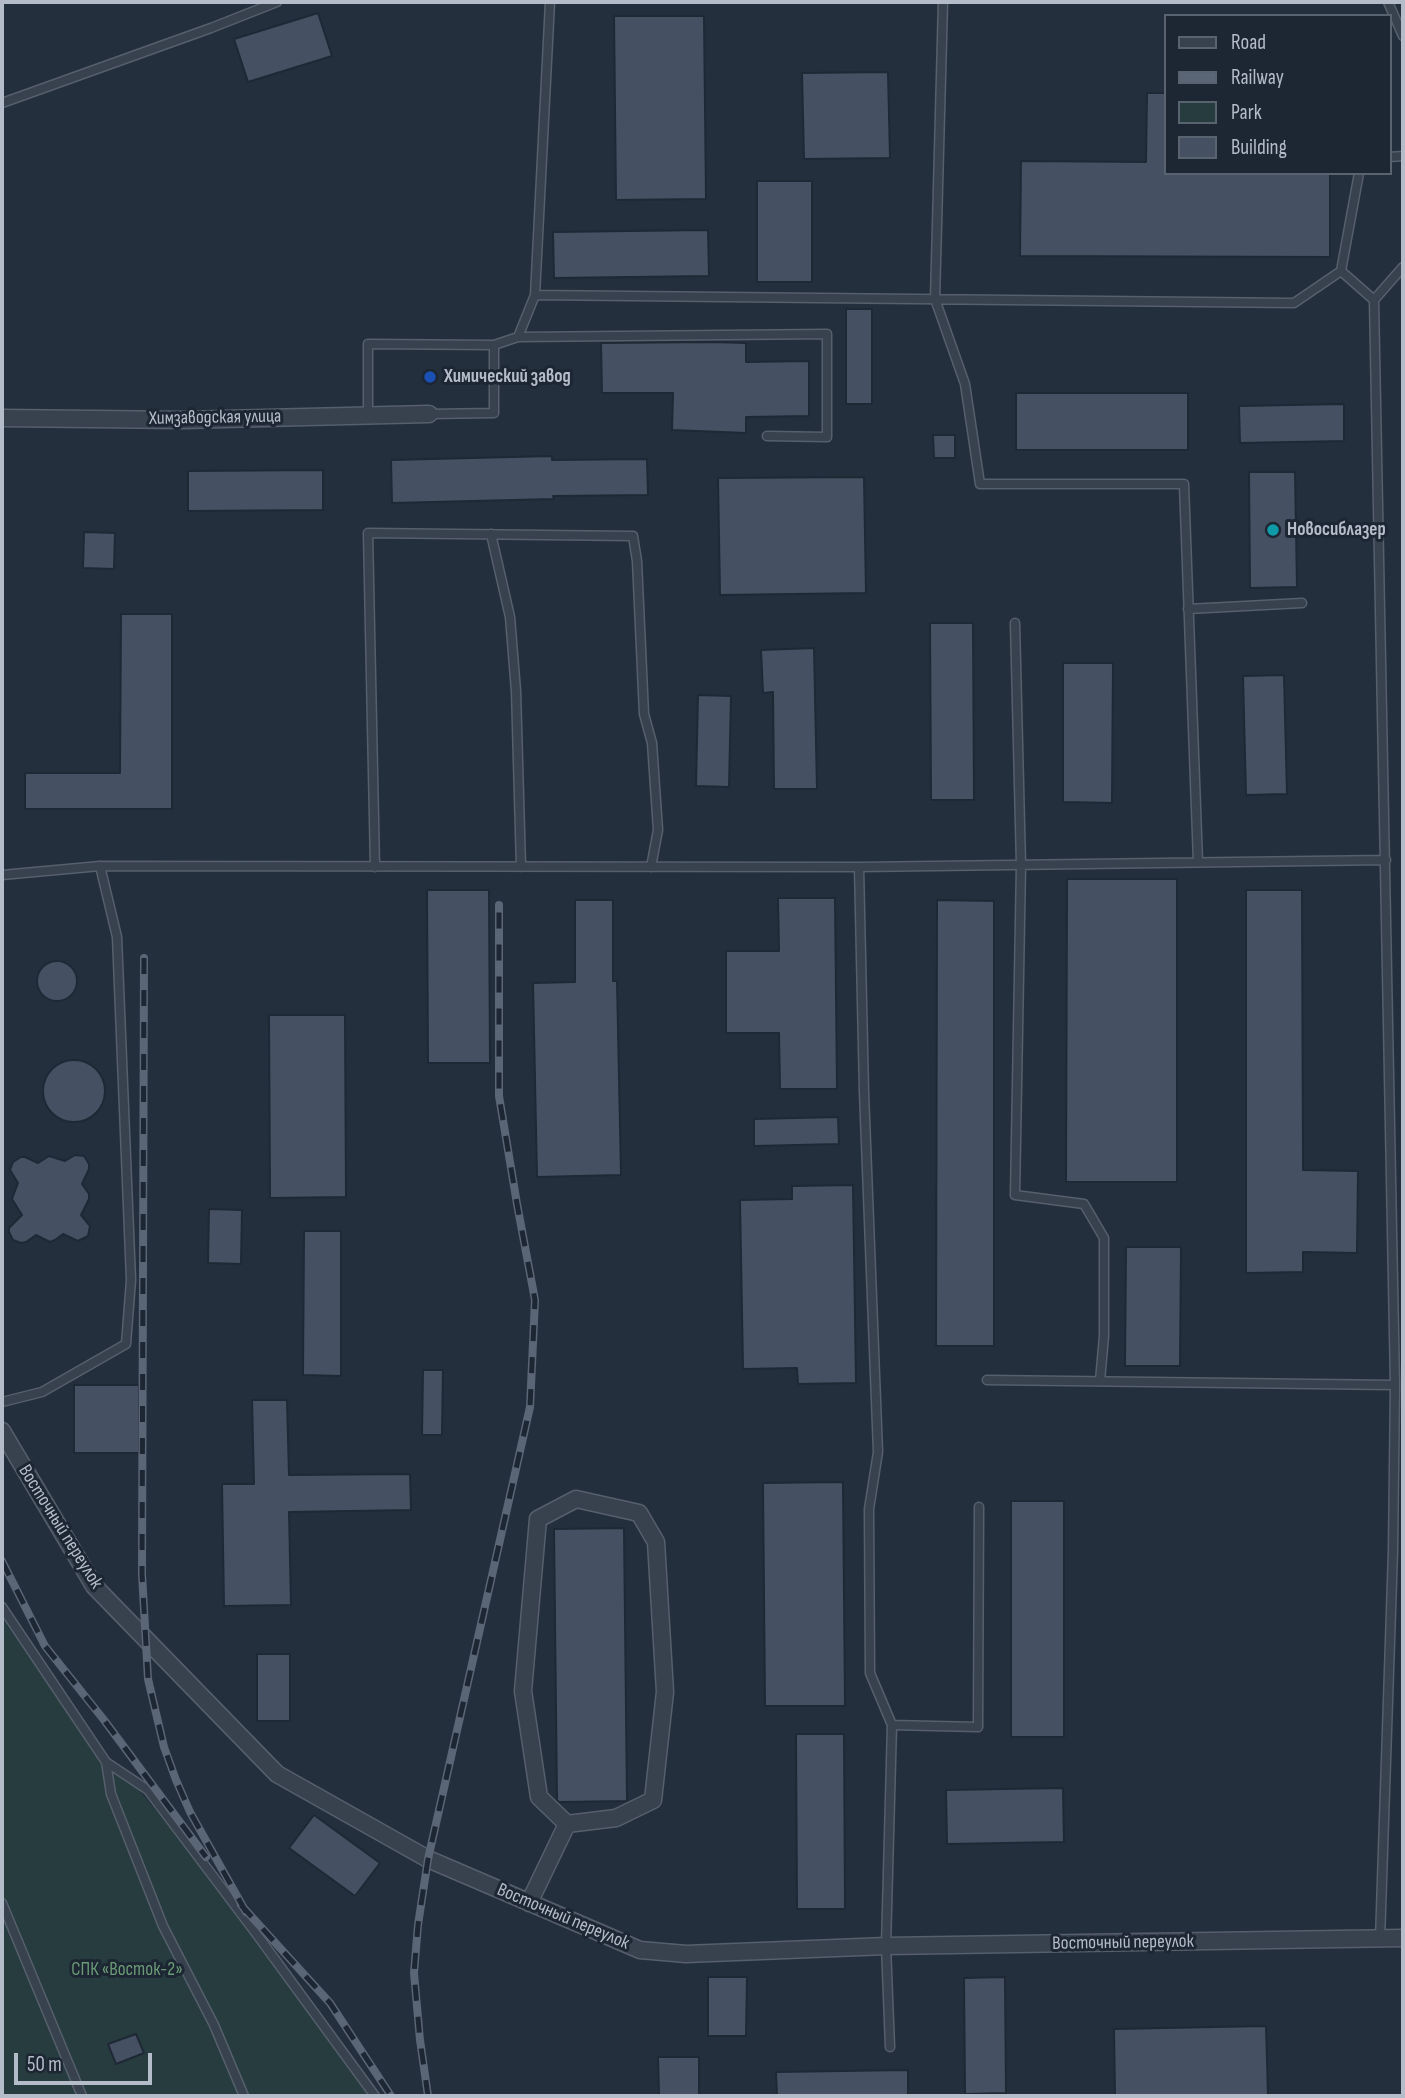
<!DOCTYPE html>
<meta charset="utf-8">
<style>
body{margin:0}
#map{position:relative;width:1405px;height:2098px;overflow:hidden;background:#242f3e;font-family:"Sofia Sans Condensed",sans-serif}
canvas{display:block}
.frame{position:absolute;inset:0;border:4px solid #b4bcc9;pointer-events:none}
.legend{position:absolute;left:1164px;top:14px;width:228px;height:161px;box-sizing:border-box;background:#1d2633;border:2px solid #59626f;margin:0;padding:9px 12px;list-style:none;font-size:21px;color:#b4bcc9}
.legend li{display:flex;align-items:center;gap:14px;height:35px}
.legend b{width:35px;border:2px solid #59626f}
.scale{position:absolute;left:14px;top:2053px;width:138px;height:32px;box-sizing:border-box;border:4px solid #b4bcc9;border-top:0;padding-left:9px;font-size:21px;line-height:24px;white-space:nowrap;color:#b4bcc9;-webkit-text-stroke:5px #1d2633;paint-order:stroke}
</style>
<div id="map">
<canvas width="1405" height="2098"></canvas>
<div class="frame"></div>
<ul class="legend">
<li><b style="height:9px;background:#38414e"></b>Road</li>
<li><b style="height:9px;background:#5a6575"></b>Railway</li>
<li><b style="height:19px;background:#263c3f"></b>Park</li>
<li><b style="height:19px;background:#455162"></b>Building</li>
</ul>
<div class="scale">50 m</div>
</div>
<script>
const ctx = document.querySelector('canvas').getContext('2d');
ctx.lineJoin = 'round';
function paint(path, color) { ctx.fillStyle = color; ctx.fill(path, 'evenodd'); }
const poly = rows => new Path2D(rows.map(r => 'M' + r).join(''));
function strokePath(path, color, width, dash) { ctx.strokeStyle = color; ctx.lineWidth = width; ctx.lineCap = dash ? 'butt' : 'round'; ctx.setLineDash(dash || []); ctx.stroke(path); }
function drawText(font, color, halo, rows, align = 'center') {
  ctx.font = font + ' "Sofia Sans Condensed",sans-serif'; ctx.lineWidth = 6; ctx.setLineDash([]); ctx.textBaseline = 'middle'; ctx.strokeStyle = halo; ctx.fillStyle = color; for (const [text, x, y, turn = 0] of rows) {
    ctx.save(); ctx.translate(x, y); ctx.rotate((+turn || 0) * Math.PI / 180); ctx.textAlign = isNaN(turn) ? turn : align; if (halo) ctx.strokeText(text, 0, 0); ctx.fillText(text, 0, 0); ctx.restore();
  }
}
paint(poly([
 [2,1618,105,1767,127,1776,229,1897,370,2096,2,2096]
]), '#263c3f');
const building = poly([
 [318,13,332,56,248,82,234,39,318,13],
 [614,16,704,16,706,199,616,200,614,16],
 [888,72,890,158,804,159,802,73,888,72],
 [1147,93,1165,93,1165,173,1330,173,1330,257,1020,256,1021,161,1146,162,1147,93],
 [757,181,812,181,812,282,757,282,757,181],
 [708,230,709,276,554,278,553,232,708,230],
 [846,309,872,309,872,404,846,404,846,309],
 [712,342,746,343,746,362,809,361,809,416,746,417,746,433,672,430,673,393,602,393,601,343,712,342],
 [1016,393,1188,393,1188,450,1016,450,1016,393],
 [1344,404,1344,441,1240,443,1239,406,1344,404],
 [933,435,955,435,955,458,934,458,933,435],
 [552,456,552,460,647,459,648,495,553,496,554,499,392,503,391,460,552,456],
 [323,470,323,510,188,511,188,471,323,470],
 [1249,472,1295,472,1297,587,1250,588,1249,472],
 [864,477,866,593,720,595,718,478,864,477],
 [84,532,115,533,114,569,83,568,84,532],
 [121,614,172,614,172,809,25,809,25,773,120,773,121,614],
 [930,623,973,623,974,800,931,800,930,623],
 [814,648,817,789,774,789,773,692,763,693,761,650,814,648],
 [1063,663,1113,663,1112,803,1063,802,1063,663],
 [1284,675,1287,794,1246,795,1243,676,1284,675],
 [698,695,731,696,729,787,696,786,698,695],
 [1067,879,1177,879,1177,1182,1066,1182,1067,879],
 [427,890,489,890,490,1063,428,1063,427,890],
 [1246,890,1302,890,1303,1170,1358,1171,1357,1253,1303,1252,1303,1272,1246,1273,1246,890],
 [778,898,835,898,837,1089,780,1089,779,1033,726,1033,726,951,779,951,778,898],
 [575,900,613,900,613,981,617,981,621,1175,537,1177,533,983,575,982,575,900],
 [937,900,994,901,994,1346,936,1346,937,900],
 '37 981a20 20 0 1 1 40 0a20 20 0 1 1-40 0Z',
 [269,1015,345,1015,346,1197,270,1198,269,1015],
 '43 1091a31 31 0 1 1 62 0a31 31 0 1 1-62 0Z',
 [838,1117,839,1144,754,1146,754,1119,838,1117],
 [75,1155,84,1156,89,1164,89,1169,82,1184,89,1194,89,1199,81,1215,90,1226,88,1236,78,1241,63,1234,55,1240,50,1242,36,1235,26,1242,21,1243,13,1240,9,1232,9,1228,22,1215,12,1199,18,1183,10,1170,13,1162,21,1157,25,1157,38,1163,49,1156,65,1161,75,1155],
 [853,1185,856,1383,798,1384,797,1368,743,1369,740,1200,792,1199,792,1186,853,1185],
 [209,1209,242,1210,241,1264,208,1263,209,1209],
 [304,1231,341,1231,341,1376,303,1375,304,1231],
 [1126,1247,1181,1247,1180,1366,1125,1366,1126,1247],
 [423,1370,443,1370,442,1435,422,1435,423,1370],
 [74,1385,139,1385,139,1453,74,1453,74,1385],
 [252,1400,287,1400,289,1475,410,1474,411,1510,289,1512,291,1605,224,1606,222,1484,254,1484,252,1400],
 [843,1482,845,1706,765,1706,763,1483,843,1482],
 [1011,1501,1064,1501,1064,1737,1011,1737,1011,1501],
 [624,1528,627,1801,559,1802,557,1800,554,1529,624,1528],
 [257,1654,290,1654,290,1721,257,1721,257,1654],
 [796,1734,844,1734,845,1909,797,1909,796,1734],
 [1063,1788,1064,1842,947,1844,946,1790,1063,1788],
 [314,1815,380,1863,355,1896,289,1848,314,1815],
 [708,1977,747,1977,746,2036,708,2036,708,1977],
 [1005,1977,1006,2093,965,2094,964,1978,1005,1977],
 [1266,2026,1268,2096,1115,2096,1114,2029,1266,2026],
 [136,2034,144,2053,116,2064,108,2044,136,2034],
 [658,2057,699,2057,699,2096,659,2096,658,2057],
 [908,2070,908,2096,777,2096,776,2072,908,2070]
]);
paint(building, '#455162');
strokePath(building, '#1f2835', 2);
const lane = poly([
 [550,2,535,295,1294,303,1341,271,1359,173],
 [943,2,935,299,965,384,980,484,1184,484,1198,862],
 [1388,2,1403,36],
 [2,103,211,28,277,2],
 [1389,157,1403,156],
 [1341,271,1374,300],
 [535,295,518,337,827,334,827,437,767,436],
 [494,345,518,337],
 [368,414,368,344,494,345,494,413,429,414],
 [491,534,510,617,516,691,521,867],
 [1188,609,1302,603],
 [1015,623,1021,865,1015,1195,1084,1204,1104,1238,1104,1336,1100,1381],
 [375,867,368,533,633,536,637,561,644,714,652,743,658,830,651,867],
 [859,867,864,1092,878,1452,869,1509,870,1673,892,1725,886,1946,890,2047],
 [2,875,100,866,859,867,1386,860],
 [987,1380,1395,1385],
 [2,1402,42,1392,126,1344,131,1280,117,937,100,866],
 [2,1607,106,1762],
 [892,1725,978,1727,979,1507],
 [2,1903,82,2096],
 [1380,1940,1393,1551,1395,1385,1374,300,1403,267],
 [244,2096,214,2025,163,1926,111,1794,106,1762,148,1790,255,1932,375,2096]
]);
const street = poly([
 [2,418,183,420,429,414],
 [2,1431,94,1586,277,1774,428,1859,640,1950,686,1954,886,1946,1403,1938],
 [529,1903,567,1824,539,1797,523,1691,538,1519,576,1499,639,1513,656,1542,665,1692,653,1800,616,1818,567,1824]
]);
strokePath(lane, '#565f6c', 11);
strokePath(street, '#565f6c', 19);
strokePath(lane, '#38414e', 8);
strokePath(street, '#38414e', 16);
const rail = poly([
 [144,958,142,1574,148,1679,164,1747,176,1780,190,1812,246,1912],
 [2,1561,45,1646,104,1720,206,1857],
 [241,1905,330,2003,391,2096],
 [428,2096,420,2040,414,1973,418,1925,428,1859,530,1407,535,1300,517,1204,499,1096,499,905]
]);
strokePath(rail, '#5a6575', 8);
strokePath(rail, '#1d2633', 5, [16]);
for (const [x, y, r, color] of [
 [430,377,7,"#1a4fb4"],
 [1273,530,7,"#0f9aa8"]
]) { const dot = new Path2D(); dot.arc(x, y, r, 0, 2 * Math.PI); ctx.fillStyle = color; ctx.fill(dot); strokePath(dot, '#1d2633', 2.5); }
drawText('bold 19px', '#b4bcc9', '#1d2633', [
 ["Химический завод",444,377],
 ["Новосиблазер",1287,530]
], 'left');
drawText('19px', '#b4bcc9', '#1d2633', [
 ["Химзаводская улица",215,418,-1],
 ["Восточный переулок",60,1527,58],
 ["Восточный переулок",563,1917,23],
 ["Восточный переулок",1123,1943,-1]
]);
drawText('19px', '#6b9a76', '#1d2633', [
 ["СПК «Восток-2»",127,1970]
]);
</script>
